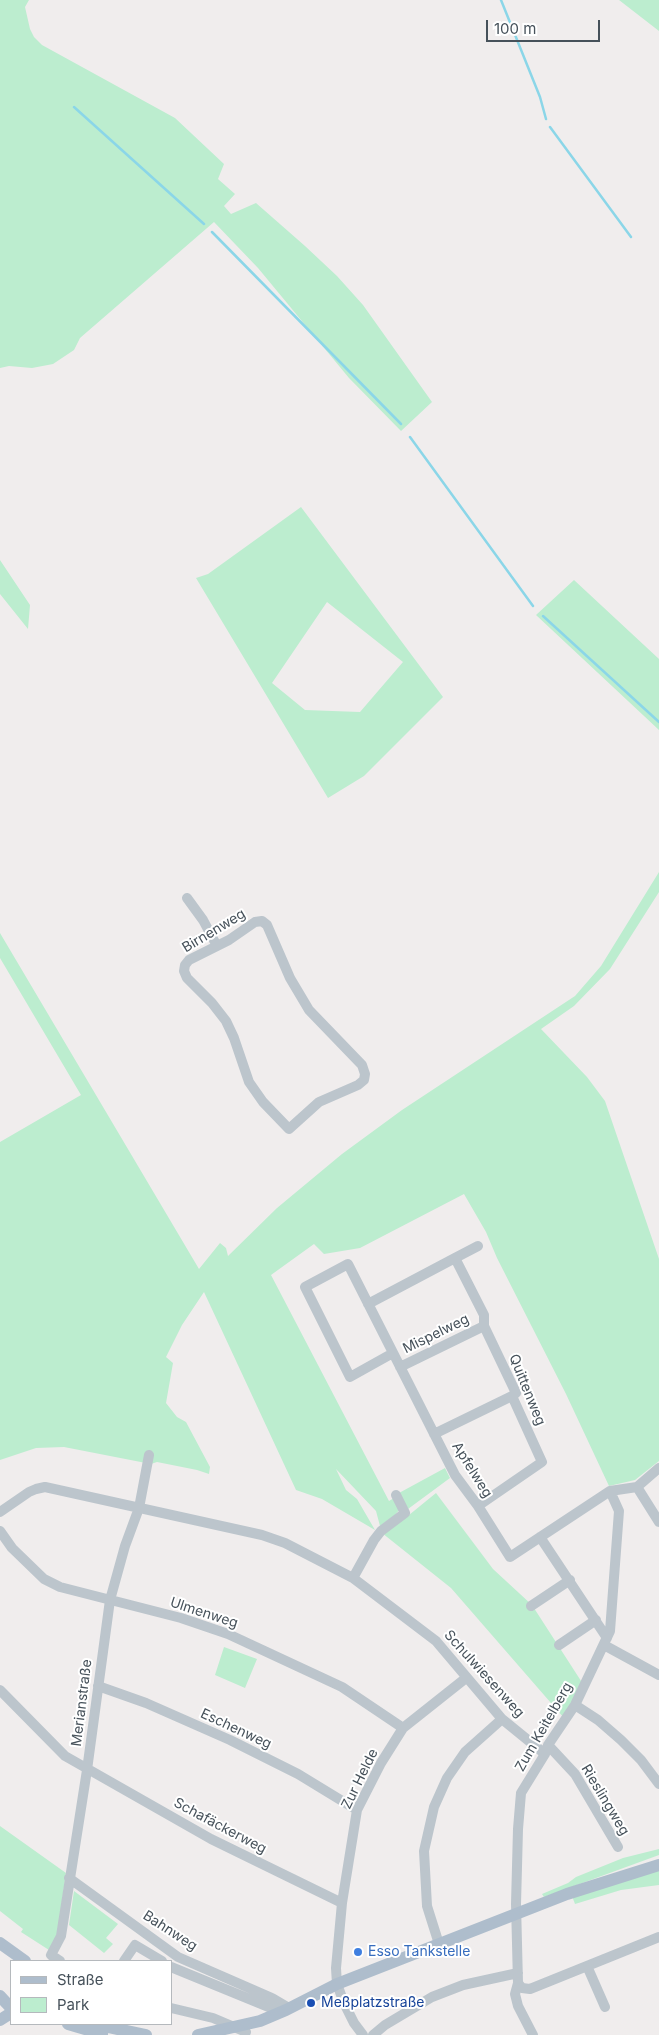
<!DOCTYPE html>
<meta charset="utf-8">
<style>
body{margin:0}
#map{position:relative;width:659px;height:2035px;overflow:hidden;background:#f0eded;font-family:Inter,sans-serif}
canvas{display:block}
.legend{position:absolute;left:10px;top:1960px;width:162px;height:65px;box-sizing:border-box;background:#fff;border:1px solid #b5b9bd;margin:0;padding:6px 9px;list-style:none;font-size:15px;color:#46515a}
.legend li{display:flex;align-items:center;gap:10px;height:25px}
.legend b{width:25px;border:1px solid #b5b9bd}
.scale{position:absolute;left:486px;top:20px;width:114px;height:22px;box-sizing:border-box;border:2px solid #46515a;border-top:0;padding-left:6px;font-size:15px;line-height:18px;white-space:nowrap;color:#46515a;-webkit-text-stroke:4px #fff;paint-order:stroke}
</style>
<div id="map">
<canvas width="659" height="2035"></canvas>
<ul class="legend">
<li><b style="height:6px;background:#aebdcc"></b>Straße</li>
<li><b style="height:14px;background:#bcedcf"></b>Park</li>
</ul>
<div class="scale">100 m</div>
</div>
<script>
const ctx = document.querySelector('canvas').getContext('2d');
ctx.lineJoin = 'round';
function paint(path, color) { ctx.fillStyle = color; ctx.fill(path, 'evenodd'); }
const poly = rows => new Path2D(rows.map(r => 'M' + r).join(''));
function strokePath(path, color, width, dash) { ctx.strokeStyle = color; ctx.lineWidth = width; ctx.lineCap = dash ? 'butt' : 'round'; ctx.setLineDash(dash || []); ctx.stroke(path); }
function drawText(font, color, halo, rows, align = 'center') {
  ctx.font = font + ' Inter,sans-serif'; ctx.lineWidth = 4; ctx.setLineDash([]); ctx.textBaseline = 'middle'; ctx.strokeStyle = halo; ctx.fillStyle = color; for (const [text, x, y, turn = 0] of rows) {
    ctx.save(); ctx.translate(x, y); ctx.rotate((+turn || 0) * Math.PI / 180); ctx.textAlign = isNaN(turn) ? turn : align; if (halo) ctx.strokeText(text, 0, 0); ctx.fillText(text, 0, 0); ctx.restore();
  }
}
paint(poly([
 [0,0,29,0,25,7,30,29,34,37,42,45,175,118,224,164,218,179,235,194,224,206,231,214,256,203,305,246,337,276,363,305,432,402,401,431,349,378,258,268,214,222,80,338,74,350,53,364,32,368,9,366,0,368],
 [619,0,659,0,659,31],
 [301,507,443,697,364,776,328,798,196,578,208,574],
 [327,602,403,662,360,712,305,710,272,683],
 [0,560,30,605,28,629,0,594],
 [574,580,659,659,659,730,536,615],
 [659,872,659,892,610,969,574,1006,541,1029,587,1077,605,1101,659,1259,659,1461,635,1480,609,1486,566,1394,497,1258,486,1232,464,1194,360,1248,324,1254,314,1244,271,1275,389,1501,394,1498,400,1509,395,1515,380,1526,376,1511,336,1469,346,1490,357,1499,375,1530,322,1499,296,1490,204,1292,182,1325,166,1357,173,1363,166,1403,177,1417,186,1422,210,1467,209,1474,197,1470,157,1462,151,1464,64,1447,36,1448,0,1460,0,1142,81,1095,0,958,0,933,199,1269,220,1243,226,1248,228,1256,277,1208,342,1154,402,1110,575,996,601,966],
 [445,1468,450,1478,408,1509,399,1493],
 [436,1493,493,1569,532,1605,583,1684,564,1718,451,1588,382,1533,409,1515],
 [224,1647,257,1659,245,1688,215,1675],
 [0,1826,66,1873,57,1936,49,1950,21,1932,23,1929,0,1911],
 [659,1849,659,1855,544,1897,542,1894,568,1883,576,1877,623,1858],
 [659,1870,659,1885,621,1890,575,1904,572,1896],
 [74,1891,118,1924,106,1938,113,1944,104,1953,69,1925]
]), '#bcedcf');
strokePath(poly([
 [501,0,540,97,546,119],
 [74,107,204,224],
 [550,127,631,237],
 [212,232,401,424],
 [410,437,533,606],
 [543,616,659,722]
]), '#8bd6e8', 2.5);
strokePath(poly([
 [187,898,203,920,217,946],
 [262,921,267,925,290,978,309,1010,362,1065,365,1074,364,1080,358,1085,319,1102,289,1129,263,1102,249,1082,234,1038,226,1021,212,1003,187,978,184,971,185,965,189,960,229,940,255,922,262,921],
 [455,1258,478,1246],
 [368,1304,455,1258,484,1315,484,1326,516,1393,512,1396,542,1462,478,1506],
 [393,1353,350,1377,305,1287,348,1264,455,1475,478,1506,510,1557,610,1491,637,1487],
 [400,1367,484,1326],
 [434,1434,512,1396],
 [637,1487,659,1522],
 [637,1487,659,1468],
 [0,1512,29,1492,36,1489,45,1487,262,1535,285,1543,353,1578,436,1641,502,1719,545,1754],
 [0,1531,12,1548,44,1579,60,1587,181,1618,228,1634,342,1687,403,1728],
 [540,1537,607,1638],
 [353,1578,374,1540,381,1531,405,1513,396,1495],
 [531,1606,570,1580],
 [559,1645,596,1620],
 [604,1645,659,1675],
 [98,1686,146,1703,230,1740,298,1774,357,1810],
 [0,1690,65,1756,211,1839,342,1903],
 [575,1705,598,1720,621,1740,641,1760,659,1784],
 [548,1745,575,1774,618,1847],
 [69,1878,178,1957,272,1998,289,2008],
 [439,1944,427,1906,424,1851,434,1807,447,1778,465,1752,502,1719],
 [60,1961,51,1955,61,1936,87,1770,110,1600,125,1546,139,1508,149,1455],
 [124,1961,135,1945,162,1961],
 [587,1966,605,2007],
 [171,1967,281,2012],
 [518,1983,522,1988,530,1989,659,1937],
 [171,2008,213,2018,246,2032],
 [363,2035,354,2023,344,2003,337,1984,336,1968,342,1903,357,1810,381,1763,403,1728,466,1678],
 [373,2035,385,2025,432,1997,463,1985,518,1973],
 [533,2035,518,2006,515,1994,518,1983,516,1904,518,1829,521,1793,545,1754,548,1745,575,1705,610,1631,619,1511,610,1491]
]), '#bcc5cc', 10);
strokePath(poly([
 [0,1943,25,1961],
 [0,1996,11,2008],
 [0,2020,11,2013],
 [68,2024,102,2034],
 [94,2024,146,2035],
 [198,2035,260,2021,286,2010,337,1984,567,1894,659,1865]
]), '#aebdcc', 12);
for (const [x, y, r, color] of [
 [358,1952,5,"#3f7fe0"],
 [311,2003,5,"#1a4fb4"]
]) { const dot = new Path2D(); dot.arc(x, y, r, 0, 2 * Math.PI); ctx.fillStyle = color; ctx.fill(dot); strokePath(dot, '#fff', 2); }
drawText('14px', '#46515a', '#fff', [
 ["Birnenweg",214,931,-31],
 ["Mispelweg",436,1334,-26],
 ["Quittenweg",527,1390,68],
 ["Apfelweg",472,1470,58],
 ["Ulmenweg",204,1613,18],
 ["Schulwiesenweg",484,1674,48],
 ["Merianstraße",82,1703,-83],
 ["Zum Keitelberg",544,1727,-60],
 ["Eschenweg",236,1729,25],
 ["Zur Helde",360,1779,-64],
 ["Rieslingweg",605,1800,59],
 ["Schafäckerweg",220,1826,28],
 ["Bahnweg",170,1931,33]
]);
drawText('14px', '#366cbe', '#fff', [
 ["Esso Tankstelle",368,1952]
], 'left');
drawText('14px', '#164399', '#fff', [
 ["Meßplatzstraße",321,2003]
], 'left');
</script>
